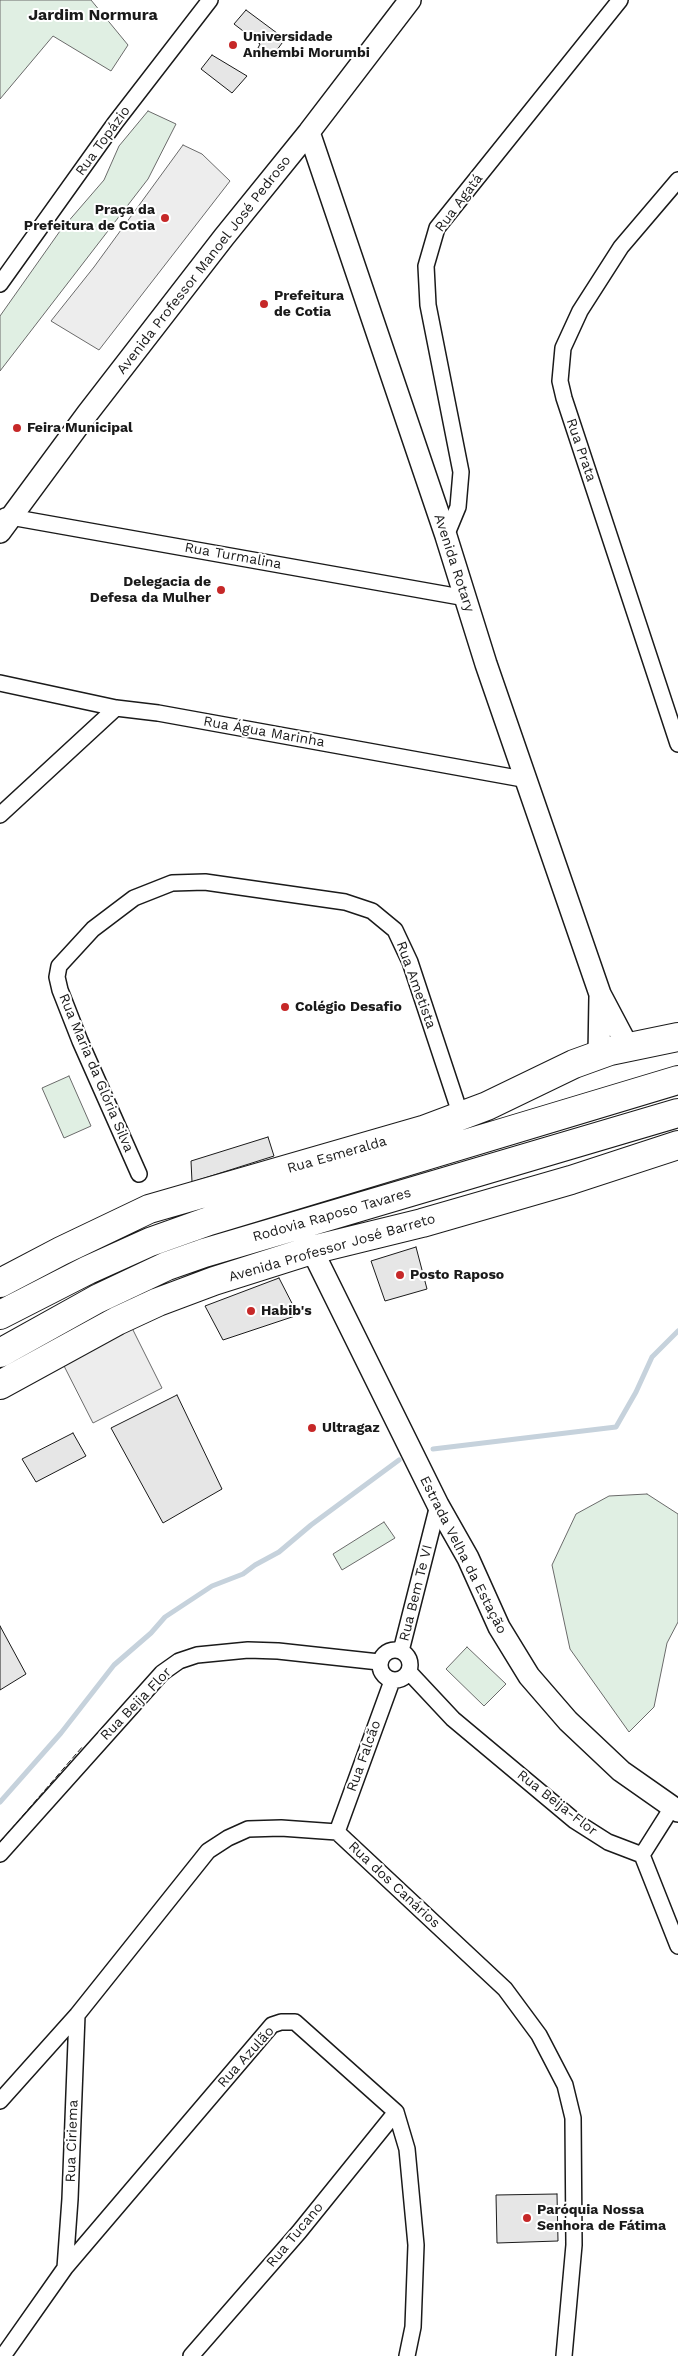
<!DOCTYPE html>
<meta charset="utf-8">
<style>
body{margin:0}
canvas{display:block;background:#fff}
</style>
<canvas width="678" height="2356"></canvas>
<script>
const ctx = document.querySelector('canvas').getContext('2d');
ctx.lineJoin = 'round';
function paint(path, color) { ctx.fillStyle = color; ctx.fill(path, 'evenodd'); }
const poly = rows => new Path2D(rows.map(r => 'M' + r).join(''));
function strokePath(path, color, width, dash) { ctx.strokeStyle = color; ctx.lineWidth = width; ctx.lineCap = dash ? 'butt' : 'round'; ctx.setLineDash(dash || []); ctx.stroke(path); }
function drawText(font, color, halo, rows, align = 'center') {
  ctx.font = font + ' "Work Sans",sans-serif'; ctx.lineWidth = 4; ctx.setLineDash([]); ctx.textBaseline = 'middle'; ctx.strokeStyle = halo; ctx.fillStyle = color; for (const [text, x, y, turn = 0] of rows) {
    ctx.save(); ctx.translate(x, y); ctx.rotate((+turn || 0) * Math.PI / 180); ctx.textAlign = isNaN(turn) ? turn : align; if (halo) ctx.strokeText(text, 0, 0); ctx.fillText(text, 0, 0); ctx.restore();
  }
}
const green = poly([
 [0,0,91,0,128,45,111,71,53,36,0,99,0,0],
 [148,111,176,124,148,179,0,371,0,316,60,231,104,180,119,146,148,111],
 [69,1076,91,1126,64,1138,42,1088,69,1076],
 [647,1494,678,1514,678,1622,667,1643,654,1707,629,1732,570,1649,552,1565,576,1514,609,1496,647,1494],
 [384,1522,395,1538,342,1570,333,1554,384,1522],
 [467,1647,506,1684,484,1706,446,1669,467,1647]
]);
paint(green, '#e0efe3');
strokePath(green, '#6a6a6a', 1);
const parking = poly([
 [183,145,202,154,230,181,99,350,51,321,94,267,183,145],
 [131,1326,162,1388,93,1423,62,1362,131,1326]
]);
paint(parking, '#ededed');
strokePath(parking, '#6a6a6a', 1);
strokePath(poly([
 [433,1449,616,1427,636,1392,652,1357,678,1331],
 [0,1802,61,1733,114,1665,151,1633,165,1617,212,1586,243,1574,255,1565,279,1552,311,1525,399,1460]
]), '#c6d2dc', 5);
const building = poly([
 [246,10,285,39,271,58,258,48,260,44,234,24,246,10],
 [212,55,247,76,232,93,201,69,212,55],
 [268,1137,274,1156,192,1182,191,1161,268,1137],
 [416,1247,427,1289,385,1301,371,1261,416,1247],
 [279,1278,298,1315,223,1340,205,1306,279,1278],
 [177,1395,222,1489,163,1523,111,1428,177,1395],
 [73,1433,86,1456,36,1482,22,1459,73,1433],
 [0,1626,26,1674,0,1690,0,1626],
 [557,2194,558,2241,497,2243,496,2195,557,2194]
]);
paint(building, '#e6e6e6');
strokePath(building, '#1a1a1a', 1);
const street = poly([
 [678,180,621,247,580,311,563,348,560,381,564,398,678,744],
 [0,284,115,123,210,0],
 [5,516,466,598],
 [446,536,458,507,461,472,428,305,426,266,437,228,620,0],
 [0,683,116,708,158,713,528,780],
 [0,815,116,708],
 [139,1174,80,1041,60,990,57,977,59,966,93,929,134,898,172,883,205,882,345,902,372,911,395,930,410,962,461,1116],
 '380 1665a15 15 0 1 1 30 0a15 15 0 1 1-30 0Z',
 [401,1651,438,1505],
 [409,1672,453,1719,575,1821,608,1842,642,1855,678,1946],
 [337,1832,392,1681],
 [0,1854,162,1673,179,1661,197,1655,248,1650,278,1651,379,1662],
 [642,1855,673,1806],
 [0,2101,77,2015,208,1851,228,1838,248,1829,281,1828,337,1832,505,1989,539,2035,565,2085,573,2118,574,2245,564,2356],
 [65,2268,70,2199,77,2015],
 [3,2356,65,2268,272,2025,281,2022,295,2022,396,2112,407,2149,416,2245,413,2327,407,2356],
 [191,2356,299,2232,396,2112]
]);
const secondary = poly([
 [309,132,446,536,486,664,600,994,628,1047],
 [0,532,87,414,224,237,309,132,410,0],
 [599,1055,600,997],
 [312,1250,438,1505,468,1558,499,1627,529,1676,568,1721,621,1771,678,1811]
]);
const highway = poly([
 [0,1283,61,1251,149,1209,423,1130,487,1106,574,1064,610,1051,678,1037],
 [0,1315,88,1270,150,1242,209,1221,678,1080],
 [0,1353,97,1299,167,1266,204,1253,678,1113],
 [0,1385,117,1321,158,1302,214,1281,312,1250,422,1223,571,1180,678,1145]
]);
strokePath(street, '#1a1a1a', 18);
strokePath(secondary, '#1a1a1a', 24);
strokePath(highway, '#1a1a1a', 30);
strokePath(street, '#fff', 15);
strokePath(secondary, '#fff', 21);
strokePath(highway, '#fff', 28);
strokePath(poly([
 [0,1842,83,1746]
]), '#1a1a1a', 1, [6, 2.5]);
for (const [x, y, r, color] of [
 [233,45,5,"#c62828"],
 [165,218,5,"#c62828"],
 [264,304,5,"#c62828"],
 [17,428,5,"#c62828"],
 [221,590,5,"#c62828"],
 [285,1007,5,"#c62828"],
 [400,1275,5,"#c62828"],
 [251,1311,5,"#c62828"],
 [312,1428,5,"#c62828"],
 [527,2218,5,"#c62828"]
]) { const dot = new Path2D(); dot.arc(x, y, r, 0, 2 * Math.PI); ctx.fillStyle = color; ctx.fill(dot); strokePath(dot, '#fff', 2); }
drawText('bold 14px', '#1a1a1a', '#fff', [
 ["Universidade",243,37],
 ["Anhembi Morumbi",243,53],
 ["Praça da",155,210,"right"],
 ["Prefeitura de Cotia",155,226,"right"],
 ["Prefeitura",274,296],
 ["de Cotia",274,312],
 ["Feira Municipal",27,428],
 ["Delegacia de",211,582,"right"],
 ["Defesa da Mulher",211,598,"right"],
 ["Colégio Desafio",295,1007],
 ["Posto Raposo",410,1275],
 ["Habib's",261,1311],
 ["Ultragaz",322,1428],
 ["Paróquia Nossa",537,2210],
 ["Senhora de Fátima",537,2226]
], 'left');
drawText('14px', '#1a1a1a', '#fff', [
 ["Rua Topázio",103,141,-54],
 ["Rua Agatá",459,203,-53],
 ["Avenida Professor Manoel José Pedroso",204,265,-52],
 ["Rua Prata",581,450,71],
 ["Rua Turmalina",233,556,10],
 ["Avenida Rotary",454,563,72],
 ["Rua Água Marinha",264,732,10],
 ["Rua Ametista",416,985,70],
 ["Rua Maria da Glória Silva",96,1073,67],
 ["Rua Esmeralda",337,1155,-16],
 ["Rodovia Raposo Tavares",332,1215,-16],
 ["Avenida Professor José Barreto",332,1248,-16],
 ["Estrada Velha da Estação",463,1555,63],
 ["Rua Bem Te VI",416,1593,-76],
 ["Rua Beija Flor",136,1704,-46],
 ["Rua Falcão",364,1756,-70],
 ["Rua Beija-Flor",557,1803,38],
 ["Rua dos Canários",394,1885,43],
 ["Rua Azulão",246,2057,-48],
 ["Rua Ciriema",72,2141,-88],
 ["Rua Tucano",295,2235,-50]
]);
drawText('bold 16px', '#1a1a1a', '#fff', [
 ["Jardim Normura",93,15]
]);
</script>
